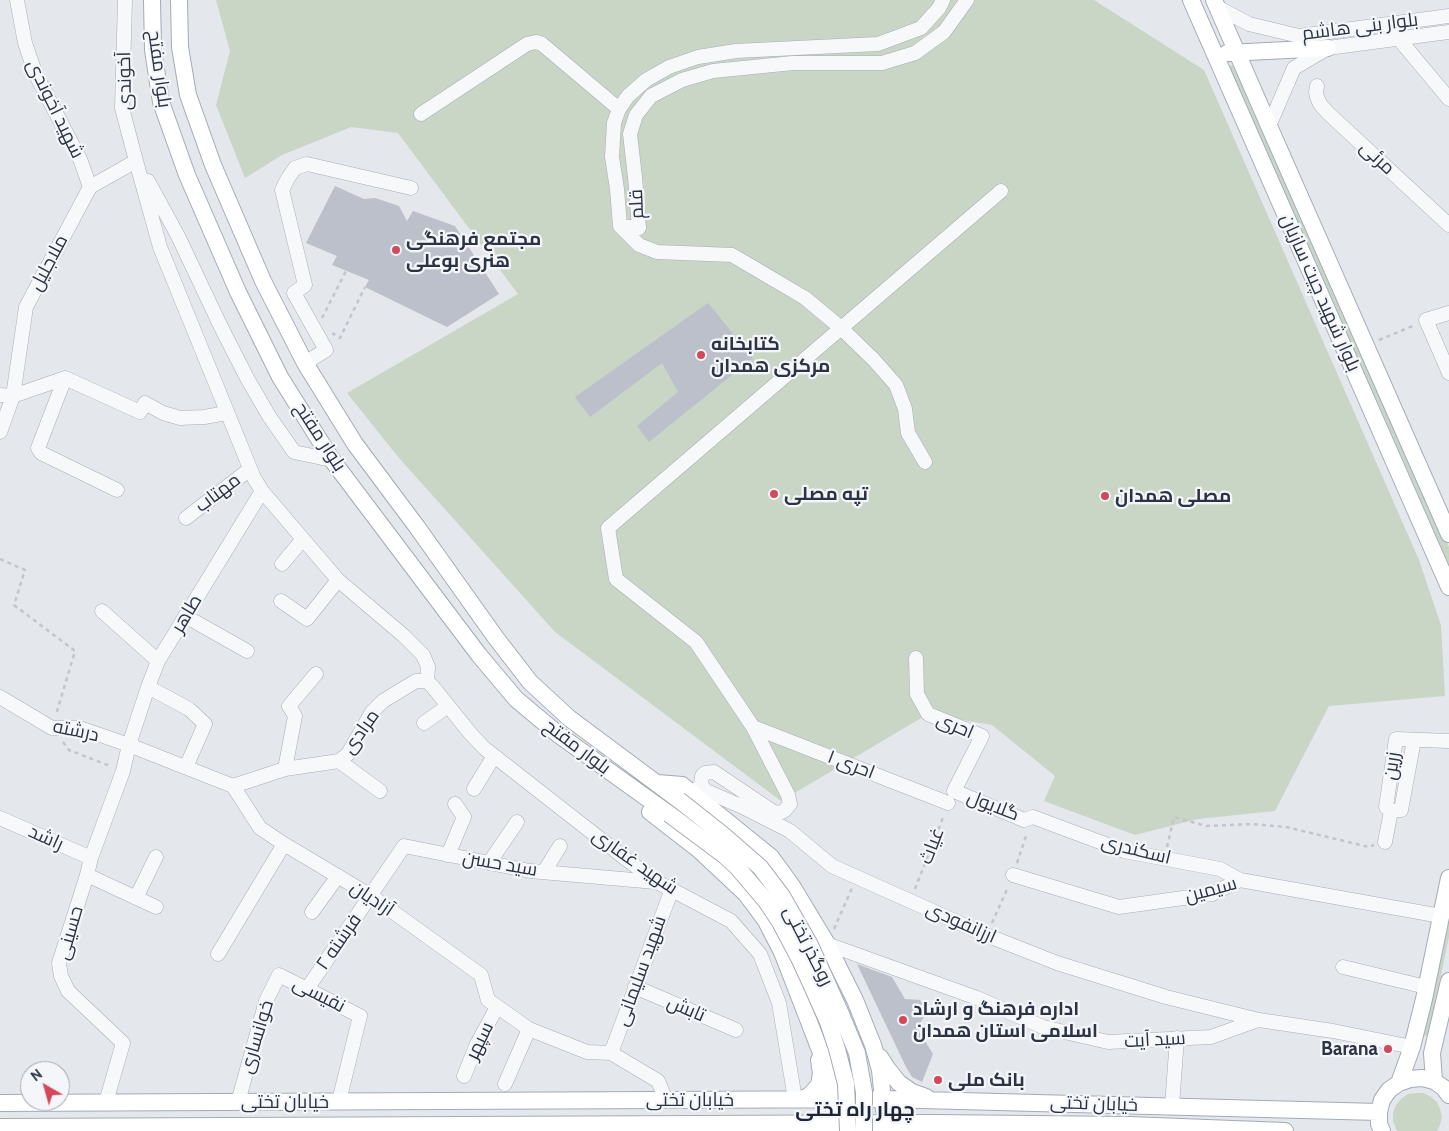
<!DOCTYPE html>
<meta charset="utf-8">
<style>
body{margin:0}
#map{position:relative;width:1449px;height:1131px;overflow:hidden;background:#e4e7ec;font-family:Cabin,sans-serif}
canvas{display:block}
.north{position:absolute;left:20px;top:1061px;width:50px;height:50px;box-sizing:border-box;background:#f4f6f9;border:1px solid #a4a8b1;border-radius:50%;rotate:322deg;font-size:14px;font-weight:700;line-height:20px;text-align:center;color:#2b3445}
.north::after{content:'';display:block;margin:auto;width:18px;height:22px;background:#d1495b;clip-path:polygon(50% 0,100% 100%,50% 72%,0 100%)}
</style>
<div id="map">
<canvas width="1449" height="1131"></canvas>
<div class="north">N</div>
</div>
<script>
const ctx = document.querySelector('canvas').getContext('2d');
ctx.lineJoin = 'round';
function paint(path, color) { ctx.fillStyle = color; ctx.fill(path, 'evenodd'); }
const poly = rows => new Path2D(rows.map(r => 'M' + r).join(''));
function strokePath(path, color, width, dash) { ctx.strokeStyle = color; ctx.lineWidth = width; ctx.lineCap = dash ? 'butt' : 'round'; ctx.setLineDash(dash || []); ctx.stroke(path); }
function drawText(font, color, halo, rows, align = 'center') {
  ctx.font = font + ' Cabin,Cairo,sans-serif'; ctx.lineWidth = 4.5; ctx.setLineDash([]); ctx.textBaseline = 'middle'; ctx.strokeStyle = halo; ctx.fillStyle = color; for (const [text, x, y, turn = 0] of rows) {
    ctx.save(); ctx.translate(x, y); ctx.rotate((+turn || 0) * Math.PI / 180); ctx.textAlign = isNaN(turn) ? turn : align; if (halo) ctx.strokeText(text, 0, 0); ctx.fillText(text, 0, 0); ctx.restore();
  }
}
paint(poly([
 [216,0,1094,0,1204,70,1419,560,1441,625,1445,696,1329,706,1275,811,1198,819,1135,835,1044,801,1055,776,992,725,928,714,781,801,555,632,399,458,347,393,518,294,398,133,351,127,282,155,245,178,216,105,230,51],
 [1234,64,1449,547,1449,566,1378,403,1357,359,1229,67],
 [1449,912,1449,937,1428,1036,1422,1035],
 [1416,1093,1424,1093,1431,1097,1437,1102,1440,1109,1442,1117,1440,1125,1437,1131,1398,1131,1396,1129,1393,1121,1393,1113,1396,1105,1401,1099,1408,1094]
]), '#c9d6c5');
paint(poly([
 [335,186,364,199,375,198,399,206,407,221,413,211,455,226,499,294,447,327,365,287,369,280,332,265,337,256,306,243],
 [708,303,753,358,649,442,637,426,678,392,662,363,590,417,575,397],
 [857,964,892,977,905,999,920,1000,927,1012,917,1028,933,1054,922,1082,912,1077,906,1067]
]), '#bbc0ca');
const minor = poly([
 [17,0,25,43,36,75,80,159,90,187],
 [125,0,122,108,136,161,160,247,254,478,262,491,338,580,404,636,423,655,428,667,427,681],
 [1217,7,1249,24,1299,36,1449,16],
 [1397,31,1398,38,1449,99],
 [1317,86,1316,92,1317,97,1320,104,1328,113,1449,225],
 [421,114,527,44,536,42,542,44,619,109],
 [1269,126,1294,68,1328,48,1449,32],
 [148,181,178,236,221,327,247,378,269,416,294,452,332,460],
 [620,226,639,228,635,177,630,134,636,115,651,96,682,80,713,71,793,63,882,63,915,53,944,32,967,0],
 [620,226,617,189,612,157,614,123,619,109,628,96,646,80,669,67,698,57,736,51,878,44,921,28,939,8,943,0],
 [620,226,639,245,657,252,732,255,805,298,841,328,874,360,896,385,905,409,908,433,925,462],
 [1449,313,1426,320,1449,373],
 [305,363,326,350,294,293,305,285,282,190,288,178,295,168,307,164,411,188],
 [65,378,38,448,41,453,117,490],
 [0,395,13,396,65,378,140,412,145,403,163,413,180,418,204,417,227,413],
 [0,432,13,396,26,307,90,187,136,161],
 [186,518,250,469],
 [282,564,303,539],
 [281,601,307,619,338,580],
 [102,611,158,661],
 [185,616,247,651],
 [916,658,917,694,928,714,982,736,954,791,1024,820,1033,817,1124,851,1220,869,1240,880],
 [427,681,433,687,470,733,484,748,626,859,657,882,731,921,760,954,779,1003,795,1099],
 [148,687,189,709,205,724,186,767],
 [0,697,52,728,80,728,129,745,233,786,260,828,284,844,371,896,481,975,488,1000,529,1029,587,1052,611,1053,658,1081,666,1100],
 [424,723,448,706],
 [753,727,948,803],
 [339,761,380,791],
 [285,769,295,716,289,706,316,674],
 [233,786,285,769,339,761,348,754,372,712,383,701,416,681,427,681],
 [474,789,494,756],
 [697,789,706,791,743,807,790,831,832,866,986,935,1057,963,1166,997,1259,1020,1333,1031,1412,1047],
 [706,791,701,785,702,776,705,773,714,772,775,813,782,812,785,810,790,804,788,795,753,727,696,642,616,579,608,528,1001,191],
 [1391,811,1401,810,1414,740],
 [0,818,91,858],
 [1385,842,1391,811,1386,807,1396,739,1449,741],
 [448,855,464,817,455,804],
 [489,863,517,822],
 [544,872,560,846],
 [87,875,156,907],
 [1013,875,1119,907,1212,894,1240,880,1441,916],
 [136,898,156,857],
 [312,912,338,876],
 [827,944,977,998,1043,1027,1108,1042,1211,1037,1258,1020],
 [218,954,284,844],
 [1343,967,1426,987],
 [635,987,736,1030],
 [307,989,404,846,530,871,656,882],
 [611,1053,672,889],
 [464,1076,477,1044,497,1007],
 [505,1084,529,1029],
 [106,1102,123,1043,68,991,61,976,59,963,87,875,91,858,123,771,129,745,148,687,158,661,262,491],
 [238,1102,266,1001,279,975,360,1016,339,1101],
 [1172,1106,1177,1038]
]);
const major = poly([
 [152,0,153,50,161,102,187,175,238,292,280,377,332,460,479,655,516,699,559,735,669,814],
 [179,0,180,47,188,95,213,165,263,281,305,363,355,444,417,527,496,638,530,682,569,718,679,800],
 [1191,0,1449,587],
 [1214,0,1269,126,1449,534],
 [1227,53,1328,48],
 [657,783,682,785,771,857,792,886,827,944,855,1000,873,1045,880,1070,884,1110],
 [650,812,699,850,746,894,766,921,782,952,830,1076,834,1099,834,1131],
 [880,1057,887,1068,899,1083,912,1092,926,1097],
 [1434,1081,1432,1053,1449,981],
 [1399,1083,1412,1047,1424,999,1449,878],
 [801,1099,809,1096,819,1085,821,1073,819,1060],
 [0,1103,884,1099,1379,1112],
 [0,1127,932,1123,1129,1125,1285,1131],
 [1382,1131,1379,1124,1379,1112,1382,1100,1389,1090,1399,1083,1410,1079,1422,1078,1434,1081,1444,1088,1449,1095]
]);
strokePath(minor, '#a9aeb7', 15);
strokePath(major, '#a3abb8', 18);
strokePath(poly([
 [322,318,346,271],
 [332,333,340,338,365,287],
 [1379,340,1415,325],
 [0,559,25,570,14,605,75,651,56,715],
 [63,742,69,750,110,766],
 [1167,847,1174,817,1206,826,1252,824,1286,827,1369,847,1374,845],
 [1017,863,1027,833],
 [915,889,944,815],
 [992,923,1008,887],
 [834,929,852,888]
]), '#c2c5cb', 2.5, [4, 4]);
strokePath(minor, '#f7f8fa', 14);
strokePath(major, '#fff', 16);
const majorBridge = poly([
 [679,800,722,834,760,867,782,896,810,945,841,1014,857,1053,864,1092,864,1131],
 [669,814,724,855,737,867,766,901,780,922,799,958,811,984,828,1022,837,1049,846,1084,848,1131]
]);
strokePath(majorBridge, '#a3abb8', 18, []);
strokePath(majorBridge, '#fff', 16);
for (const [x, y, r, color] of [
 [396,250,5,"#d1495b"],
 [701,355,5,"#d1495b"],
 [774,494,5,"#d1495b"],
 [1105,496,5,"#d1495b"],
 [903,1020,5,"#d1495b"],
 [1388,1049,5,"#d1495b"],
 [938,1080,5,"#d1495b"]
]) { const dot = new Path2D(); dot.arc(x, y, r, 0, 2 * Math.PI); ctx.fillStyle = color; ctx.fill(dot); strokePath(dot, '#f4f6f9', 2); }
drawText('19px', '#2b3445', '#f4f6f9', [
 ["بلوار بنی هاشم",1360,27,-7],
 ["بلوار مفتح",159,69,82],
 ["آخوندی",125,81,-91],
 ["شهید آخوندی",55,109,64],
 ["مرئی",1377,158,43],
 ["قلم",637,204,-93],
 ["ملاجلیل",49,263,-62],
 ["بلوار شهید چیت سازیان",1320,293,66],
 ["بلوار مفتح",320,437,57],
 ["مهتاب",218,493,-37],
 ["طاهر",187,614,-59],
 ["احری",955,726,23],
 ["درشته",76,731,12],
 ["مرادی",361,732,-55],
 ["بلوار مفتح",577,747,37],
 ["احری ۱",851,765,21],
 ["زرین",1392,766,-82],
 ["گلایول",993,806,21],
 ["راشد",46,838,24],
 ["غیاث",932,846,-69],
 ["اسکندری",1136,850,14],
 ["شهید غفاری",635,862,35],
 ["سید حسن",500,864,10],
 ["سیمین",1211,890,-15],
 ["آزادیان",372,899,34],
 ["ارزانفودی",961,923,24],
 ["حسینی",70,933,-74],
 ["فرشته ۲",339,942,-55],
 ["روگذر تختی",808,946,63],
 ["شهید سلیمانی",641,971,-70],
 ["نفیسی",319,995,27],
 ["تابش",686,1009,23],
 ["خوانساری",257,1037,-73],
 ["سید آیت",1155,1040,-3],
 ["سپهر",480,1041,-64],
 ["خیابان تختی",690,1100],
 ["خیابان تختی",285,1102],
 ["خیابان تختی",1094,1104,2]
]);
drawText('bold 19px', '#2b3445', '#f4f6f9', [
 ["مجتمع فرهنگی",406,239],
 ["هنری بوعلی",406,261],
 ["کتابخانه",711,344],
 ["مرکزی همدان",711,366],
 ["تپه مصلی",784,494],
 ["مصلی همدان",1115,496],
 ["اداره فرهنگ و ارشاد",913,1009],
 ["اسلامی استان همدان",913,1031],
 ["Barana",1378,1049,"right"],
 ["بانک ملی",948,1080]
], 'left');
drawText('bold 20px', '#1d2536', '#f4f6f9', [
 ["چهار راه تختی",855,1110]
]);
</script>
